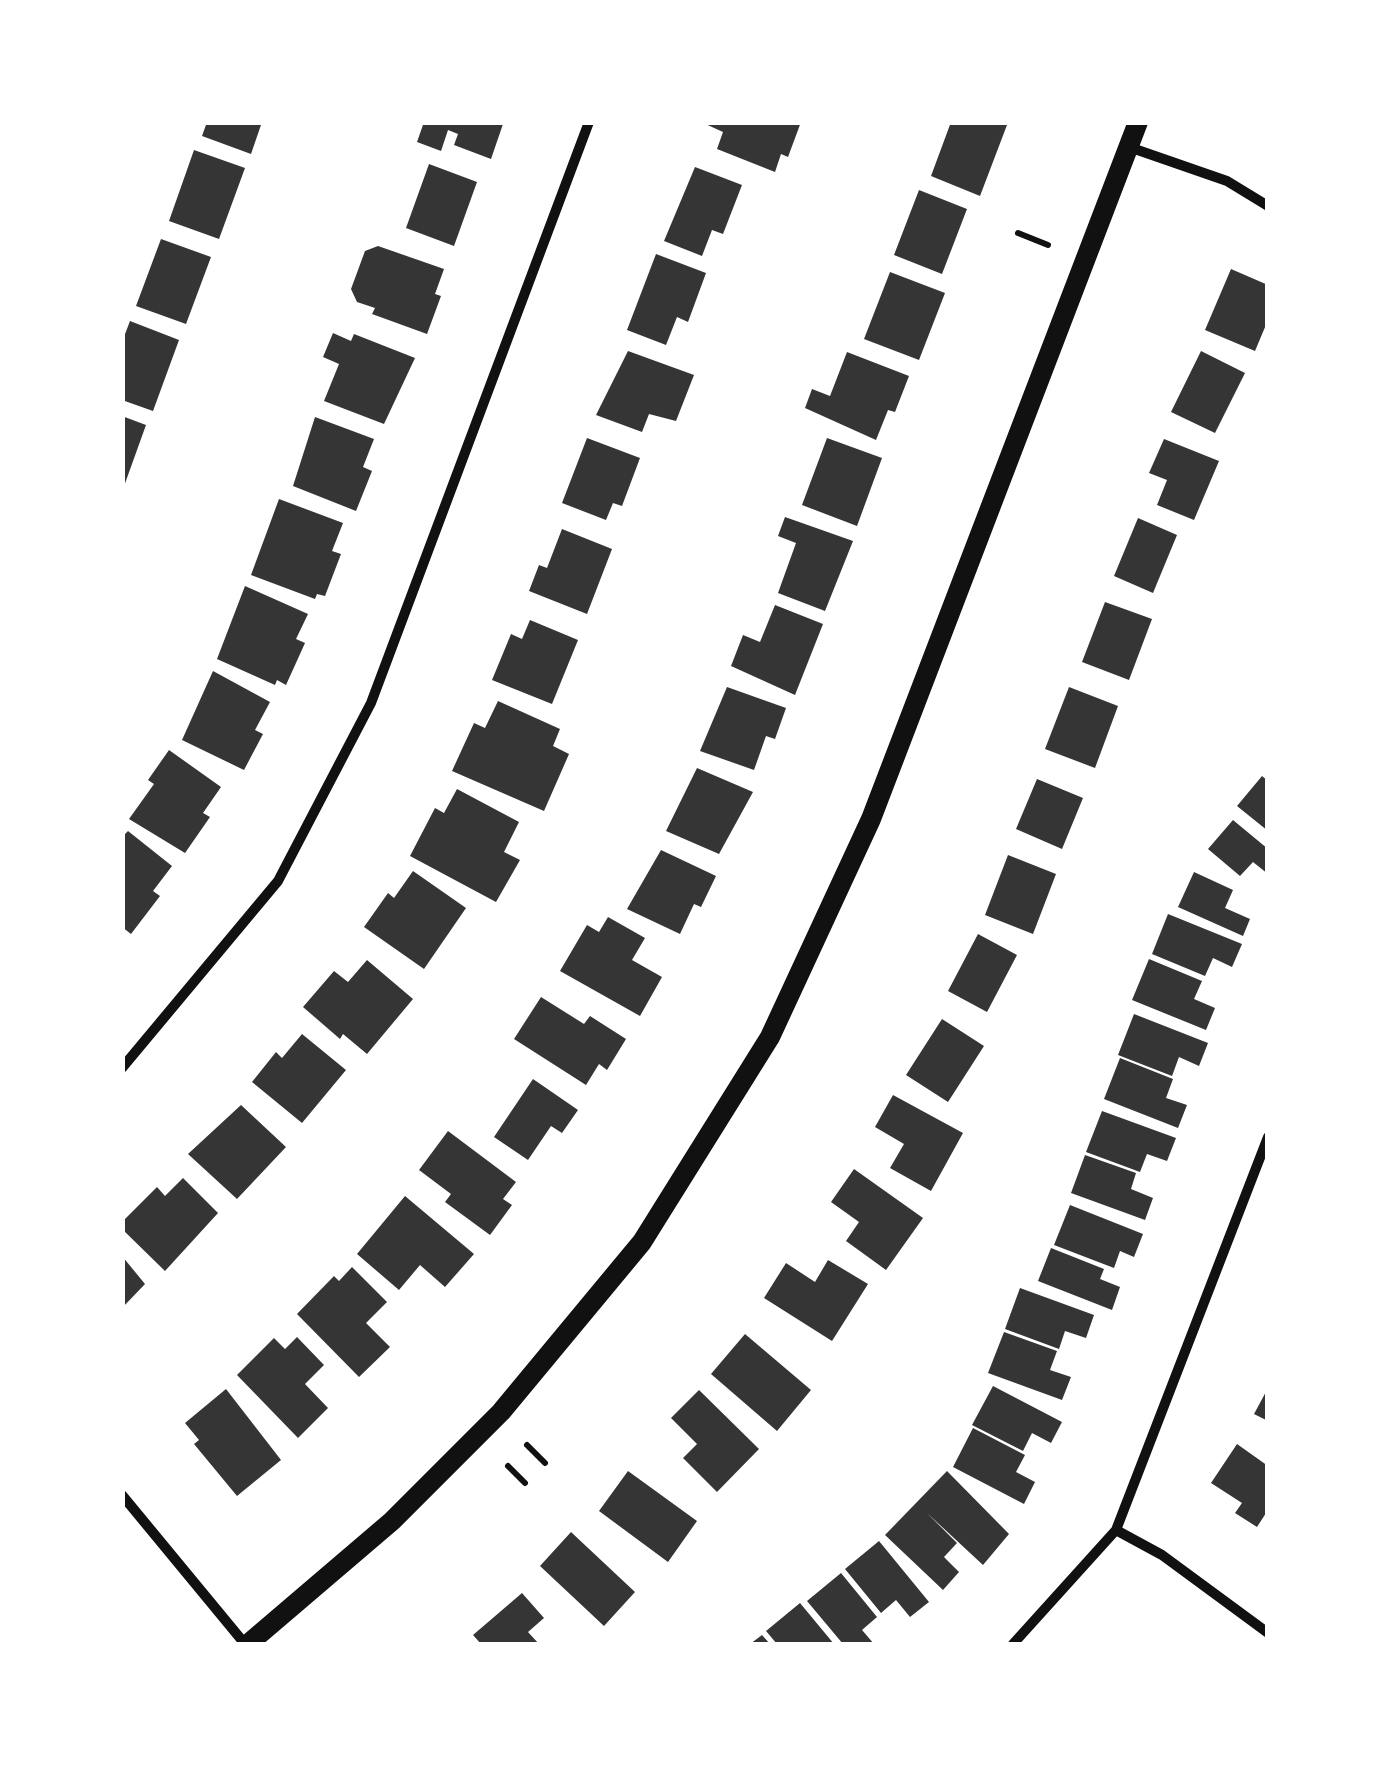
<!DOCTYPE html>
<style>
body{margin:0}
#map{position:relative;width:1390px;height:1767px;overflow:hidden;background:#fff;font-family:"DejaVu Sans",sans-serif}
canvas{display:block}
.frame{position:absolute;inset:0;border:125px solid #fff;pointer-events:none}
</style>
<div id="map">
<canvas width="1390" height="1767"></canvas>
<div class="frame"></div>
</div>
<script>
const ctx = document.querySelector('canvas').getContext('2d');
ctx.lineJoin = 'round';
function paint(path, color) { ctx.fillStyle = color; ctx.fill(path, 'evenodd'); }
const poly = rows => new Path2D(rows.map(r => 'M' + r).join(''));
function strokePath(path, color, width, dash) { ctx.strokeStyle = color; ctx.lineWidth = width; ctx.lineCap = dash ? 'butt' : 'round'; ctx.setLineDash(dash || []); ctx.stroke(path); }
paint(poly([
 [207,122,262,122,251,154,202,136],
 [424,122,499,122,503,124,491,159,454,145,458,134,448,130,441,151,417,142],
 [701,122,801,122,788,157,781,154,775,172,717,149,723,132],
 [951,122,1007,125,980,196,931,176],
 [194,150,245,168,219,239,169,221],
 [429,164,477,182,454,246,406,228],
 [695,167,742,185,723,234,712,230,702,256,664,241],
 [919,190,967,209,942,274,894,255],
 [161,239,211,257,186,324,136,306],
 [378,246,444,269,435,294,441,296,427,334,372,314,375,308,357,302,351,289,365,251],
 [656,254,706,273,688,322,677,317,666,345,627,330],
 [1231,269,1268,285,1268,320,1255,351,1205,330],
 [890,272,945,293,919,360,864,339],
 [130,321,179,340,153,411,122,400,122,342],
 [333,333,351,341,354,334,415,358,384,424,324,401,339,364,323,357],
 [628,351,694,375,676,421,649,414,642,432,596,415],
 [1201,351,1245,373,1215,433,1171,412],
 [847,352,909,376,895,412,888,410,876,440,805,408,812,389,830,396],
 [122,416,146,425,123,489,122,489],
 [315,417,374,439,363,467,372,471,356,511,293,486],
 [587,438,640,458,622,506,613,503,606,520,562,503],
 [827,438,882,458,857,526,802,505],
 [1164,439,1219,461,1194,520,1157,505,1167,480,1149,473],
 [279,499,343,523,332,551,341,554,325,596,317,594,315,599,251,575],
 [785,517,853,541,825,611,778,593,796,543,778,536],
 [1138,518,1177,535,1153,593,1114,576],
 [562,529,612,549,587,614,529,591,539,565,547,568],
 [245,586,308,614,296,639,305,643,286,685,277,680,275,685,217,659],
 [1105,602,1152,619,1129,680,1082,662],
 [775,605,823,624,795,695,731,666,743,635,760,642],
 [530,620,578,640,552,704,492,680,511,634,522,639],
 [213,671,270,702,255,730,263,734,244,770,182,740],
 [727,687,786,708,775,739,766,736,754,770,700,751],
 [1069,687,1118,706,1095,768,1045,749],
 [498,701,560,729,553,746,569,754,544,811,452,771,474,723,485,728],
 [169,750,221,787,203,813,210,817,185,853,129,819,154,784,148,780],
 [697,768,753,792,719,854,666,831],
 [1262,776,1268,781,1268,831,1237,806],
 [1037,779,1083,798,1062,849,1016,829],
 [457,789,519,822,504,852,520,860,496,902,410,856,435,808,444,813],
 [1233,820,1268,849,1268,874,1253,862,1240,876,1208,849],
 [128,831,172,866,153,891,160,896,131,934,122,927,122,837],
 [661,850,716,876,701,907,694,904,680,934,627,909],
 [1008,855,1056,874,1033,934,985,915],
 [413,871,466,908,424,969,364,927,388,893,394,898],
 [1194,872,1233,890,1225,908,1250,919,1243,936,1178,907],
 [1168,914,1242,944,1232,967,1213,958,1205,976,1152,954],
 [608,917,645,938,632,960,662,977,640,1016,560,971,587,925,599,932],
 [978,934,1017,955,987,1012,948,991],
 [1149,959,1202,981,1194,999,1215,1008,1206,1030,1132,1000],
 [367,960,413,999,367,1054,343,1034,340,1039,303,1007,334,971,348,982],
 [541,997,584,1024,590,1016,626,1039,607,1070,599,1064,586,1085,514,1039],
 [1134,1014,1208,1043,1199,1066,1179,1057,1172,1076,1118,1055],
 [942,1019,984,1046,948,1102,906,1075],
 [302,1034,346,1070,302,1123,252,1082,276,1052,282,1058],
 [1120,1058,1173,1079,1166,1098,1187,1105,1178,1128,1104,1099],
 [533,1079,578,1110,562,1133,551,1126,528,1160,494,1137],
 [893,1095,963,1133,931,1191,890,1168,904,1144,875,1127],
 [241,1105,286,1147,237,1199,188,1154],
 [1102,1111,1176,1138,1167,1161,1147,1154,1140,1172,1086,1152],
 [448,1131,516,1182,503,1199,512,1205,490,1235,445,1202,451,1194,419,1170],
 [1085,1155,1136,1173,1131,1189,1153,1198,1145,1220,1071,1193],
 [854,1169,923,1218,886,1270,846,1241,859,1222,831,1202],
 [183,1178,218,1213,165,1271,122,1229,122,1222,157,1187,165,1196],
 [405,1196,474,1254,445,1287,420,1265,399,1290,357,1254],
 [1070,1205,1143,1234,1134,1257,1120,1251,1114,1268,1054,1245],
 [1051,1248,1104,1269,1100,1279,1120,1287,1112,1310,1038,1281],
 [122,1256,145,1284,122,1308],
 [828,1260,868,1284,832,1341,764,1298,786,1263,815,1282],
 [352,1267,387,1302,366,1323,390,1347,359,1377,297,1314,334,1276,339,1281],
 [1020,1288,1094,1315,1086,1338,1065,1331,1059,1349,1005,1329],
 [1004,1332,1057,1351,1050,1370,1071,1377,1062,1400,988,1373],
 [745,1334,811,1390,777,1431,711,1374],
 [297,1337,324,1365,305,1384,328,1408,298,1438,237,1375,274,1338,285,1349],
 [993,1386,1062,1422,1051,1443,1032,1433,1023,1451,972,1425],
 [1268,1388,1268,1421,1254,1414],
 [226,1389,281,1460,237,1496,194,1444,199,1440,185,1423],
 [699,1390,759,1449,717,1492,683,1458,697,1444,671,1418],
 [973,1428,1025,1455,1016,1472,1035,1482,1024,1504,953,1467],
 [1237,1444,1268,1466,1268,1510,1257,1527,1235,1513,1242,1503,1211,1483],
 [628,1471,697,1521,668,1562,599,1511],
 [947,1471,1009,1534,983,1565,927,1513,957,1543,944,1557,959,1572,943,1590,885,1535],
 [571,1532,635,1592,604,1626,540,1566],
 [879,1541,929,1602,910,1617,896,1600,881,1613,845,1569],
 [841,1573,877,1617,862,1630,874,1644,843,1644,807,1601],
 [522,1593,544,1618,528,1632,539,1644,481,1644,473,1635],
 [800,1603,834,1644,777,1644,766,1631],
 [762,1635,770,1644,750,1644]
]), '#353535');
strokePath(poly([
 [1018,233,1048,245],
 [527,1445,545,1463],
 [508,1466,525,1483]
]), '#111', 6);
strokePath(poly([
 [1129,147,1227,181,1268,206],
 [122,1068,278,881,371,703,589,122],
 [122,1495,245,1644],
 [1116,1530,1162,1555,1268,1633],
 [1013,1644,1116,1530,1268,1137]
]), '#111', 10);
strokePath(poly([
 [248,1644,392,1521,501,1412,642,1242,770,1037,871,819,1138,122]
]), '#111', 20);
</script>
